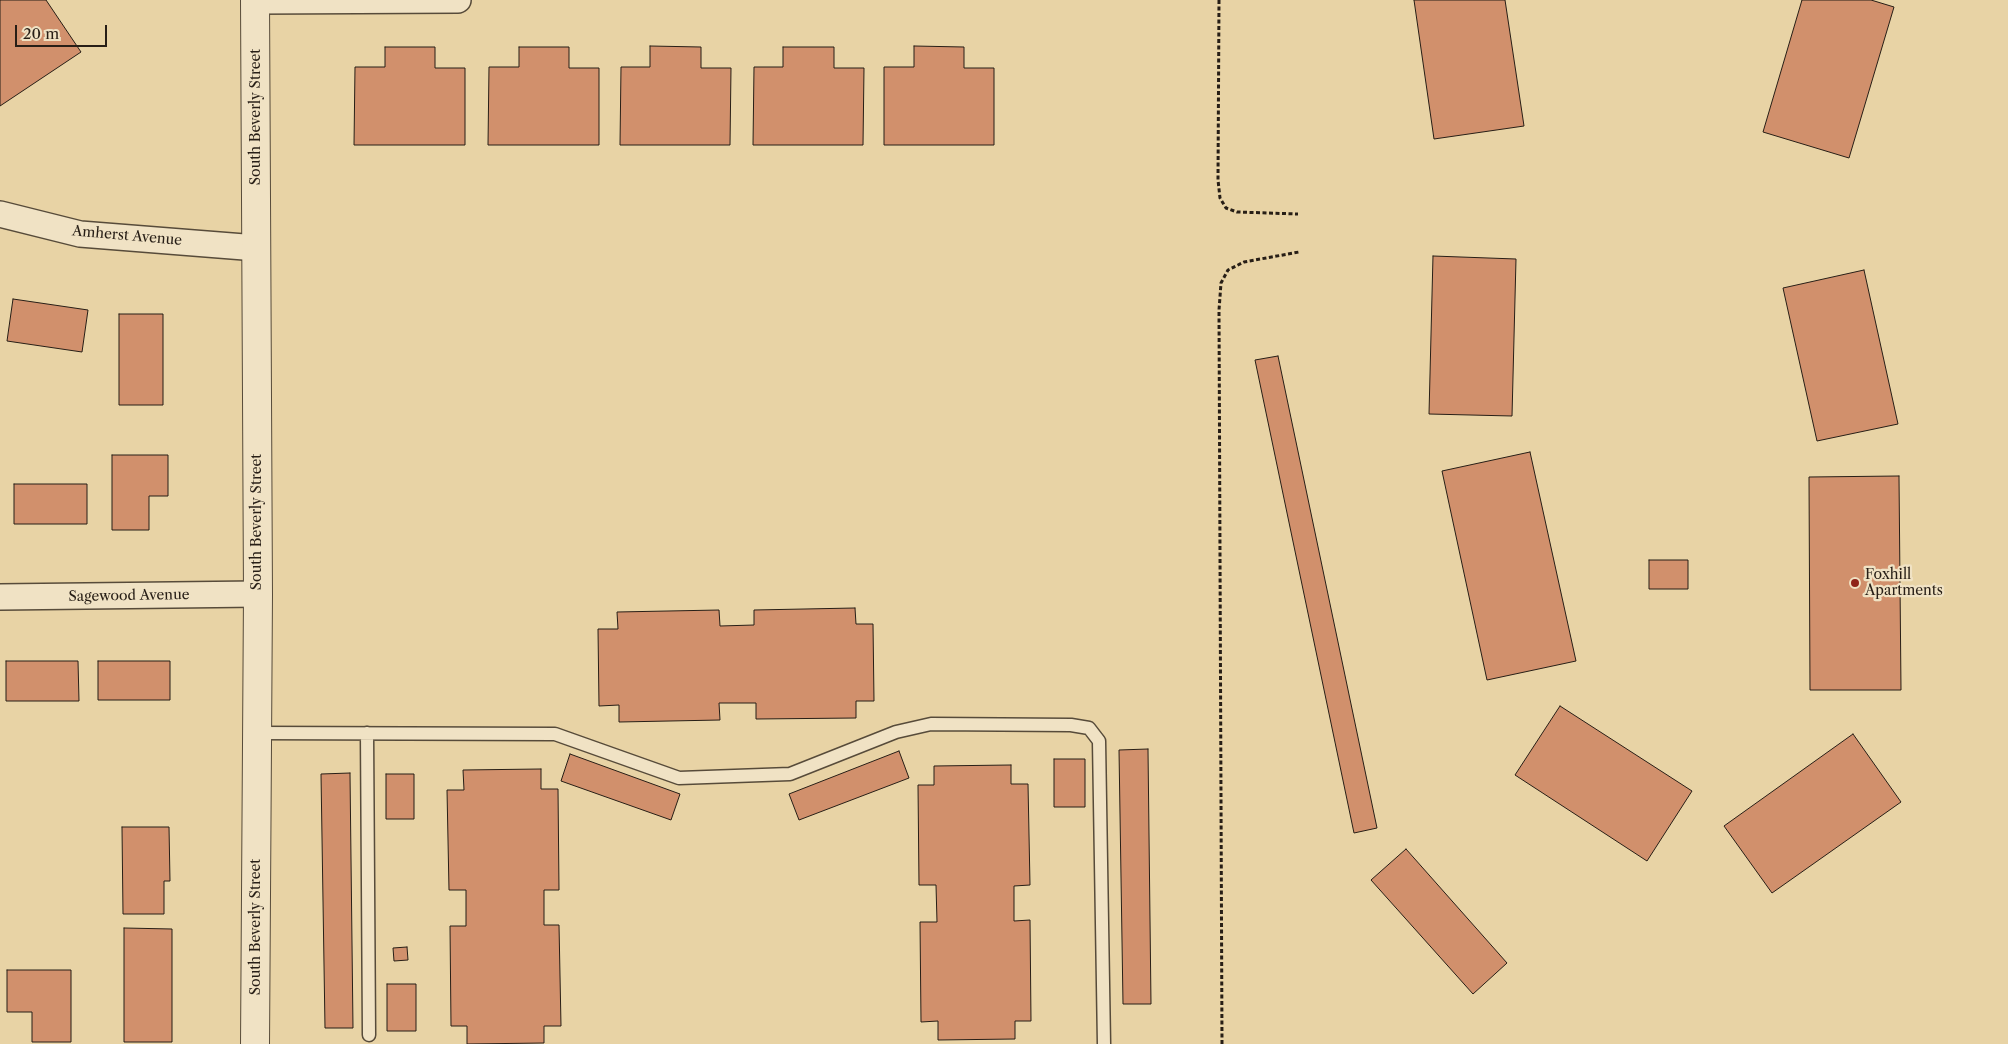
<!DOCTYPE html>
<style>
body{margin:0}
#map{position:relative;width:2008px;height:1044px;overflow:hidden;background:#e8d3a5;font-family:"Libre Caslon Text",serif}
canvas{display:block}
.scale{position:absolute;left:15px;top:25px;width:92px;height:22px;box-sizing:border-box;border:2px solid #271e16;border-top:0;padding-left:6px;font-size:15px;line-height:18px;white-space:nowrap;color:#271e16;-webkit-text-stroke:4px #f0e2c4;paint-order:stroke}
</style>
<div id="map">
<canvas width="2008" height="1044"></canvas>
<div class="scale">20 m</div>
</div>
<script>
const ctx = document.querySelector('canvas').getContext('2d');
ctx.lineJoin = 'round';
function paint(path, color) { ctx.fillStyle = color; ctx.fill(path, 'evenodd'); }
const poly = rows => new Path2D(rows.map(r => 'M' + r).join(''));
function strokePath(path, color, width, dash) { ctx.strokeStyle = color; ctx.lineWidth = width; ctx.lineCap = dash ? 'butt' : 'round'; ctx.setLineDash(dash || []); ctx.stroke(path); }
function drawText(font, color, halo, rows, align = 'center') {
  ctx.font = font + ' "Libre Caslon Text",serif'; ctx.lineWidth = 4.5; ctx.setLineDash([]); ctx.textBaseline = 'middle'; ctx.strokeStyle = halo; ctx.fillStyle = color; for (const [text, x, y, turn = 0] of rows) {
    ctx.save(); ctx.translate(x, y); ctx.rotate((+turn || 0) * Math.PI / 180); ctx.textAlign = isNaN(turn) ? turn : align; if (halo) ctx.strokeText(text, 0, 0); ctx.fillText(text, 0, 0); ctx.restore();
  }
}
const building = poly([
 [0,0,46,0,81,52,0,106,0,0],
 [1414,0,1505,0,1524,126,1434,139,1414,0],
 [1802,0,1871,0,1894,7,1849,158,1763,132,1802,0],
 [650,46,701,47,701,68,731,68,730,145,620,145,621,67,650,67,650,46],
 [914,46,964,47,964,68,994,68,994,145,884,145,884,67,914,67,914,46],
 [385,47,435,47,435,68,465,68,465,145,354,145,355,67,385,67,385,47],
 [519,47,569,47,569,68,599,68,599,145,488,145,489,67,519,67,519,47],
 [783,47,834,47,834,68,864,68,863,145,753,145,754,67,783,67,783,47],
 [1433,256,1516,259,1512,416,1429,414,1433,256],
 [1864,270,1898,424,1817,441,1783,288,1864,270],
 [13,299,88,310,82,352,7,341,13,299],
 [119,314,163,314,163,405,119,405,119,314],
 [1278,356,1377,828,1354,833,1255,360,1278,356],
 [1530,452,1576,661,1487,680,1442,471,1530,452],
 [112,455,168,455,168,496,149,496,149,530,112,530,112,455],
 [1899,476,1901,690,1810,690,1809,477,1899,476],
 [14,484,87,484,87,524,14,524,14,484],
 [1649,560,1688,560,1688,589,1649,589,1649,560],
 [855,608,856,624,873,624,874,701,856,701,856,718,756,719,756,703,719,703,720,720,619,722,619,705,599,706,598,629,618,629,617,612,719,610,720,626,754,625,754,610,855,608],
 [6,661,78,661,79,701,6,701,6,661],
 [98,661,170,661,170,700,98,700,98,661],
 [1560,706,1692,791,1647,861,1515,775,1560,706],
 [1853,734,1901,802,1772,893,1724,826,1853,734],
 [1148,749,1151,1004,1123,1004,1119,750,1148,749],
 [899,751,909,778,799,820,789,794,899,751],
 [570,754,680,794,671,820,561,781,570,754],
 [1054,759,1085,759,1085,807,1054,807,1054,759],
 [1011,765,1011,784,1028,784,1030,885,1014,886,1014,921,1030,920,1031,1021,1015,1021,1015,1039,938,1040,938,1021,921,1022,920,922,937,922,936,885,919,885,918,785,934,785,934,766,1011,765],
 [541,769,541,789,558,789,559,890,544,890,544,925,559,925,561,1026,544,1026,544,1043,467,1044,467,1026,451,1026,450,926,466,926,466,890,449,890,447,790,464,790,463,770,541,769],
 [350,773,353,1028,325,1028,321,774,350,773],
 [386,774,414,774,414,819,386,819,386,774],
 [122,827,169,827,170,881,164,881,164,914,123,914,122,827],
 [1406,849,1507,963,1473,994,1371,880,1406,849],
 [124,928,172,929,172,1042,124,1042,124,928],
 [407,947,408,960,394,961,393,948,407,947],
 [7,970,71,970,71,1042,32,1042,32,1012,7,1012,7,970],
 [387,984,416,984,416,1031,387,1031,387,984]
]);
paint(building, '#d1906c');
strokePath(building, '#271e16', 1);
const service = poly([
 [257,733,555,734,679,778,790,774,896,732,931,724,1071,725,1089,728,1099,741,1104,1044],
 [367,733,369,1035]
]);
const minor = poly([
 [255,1,458,0],
 [0,214,80,234,257,248],
 [0,597,258,594]
]);
const tertiary = poly([
 [255,0,258,594,255,1044]
]);
strokePath(service, '#574b3a', 15);
strokePath(minor, '#574b3a', 28);
strokePath(tertiary, '#574b3a', 30);
strokePath(poly([
 [1219,0,1218,180,1220,198,1226,208,1237,212,1298,214],
 [1222,1044,1219,310,1221,283,1228,270,1244,262,1299,252]
]), '#271e16', 3, [4, 2.5]);
strokePath(service, '#f0e2c4', 12);
strokePath(minor, '#f0e2c4', 25);
strokePath(tertiary, '#f0e2c4', 28);
for (const [x, y, r, color] of [
 [1855,583,5,"#8f2418"]
]) { const dot = new Path2D(); dot.arc(x, y, r, 0, 2 * Math.PI); ctx.fillStyle = color; ctx.fill(dot); strokePath(dot, '#f0e2c4', 2); }
drawText('14px', '#271e16', '#f0e2c4', [
 ["South Beverly Street",256,117,-90],
 ["Amherst Avenue",127,236,5],
 ["South Beverly Street",257,522,-90],
 ["Sagewood Avenue",129,596,-1],
 ["South Beverly Street",256,927,-90]
]);
drawText('14px', '#271e16', '#f0e2c4', [
 ["Foxhill",1865,575],
 ["Apartments",1865,591]
], 'left');
</script>
